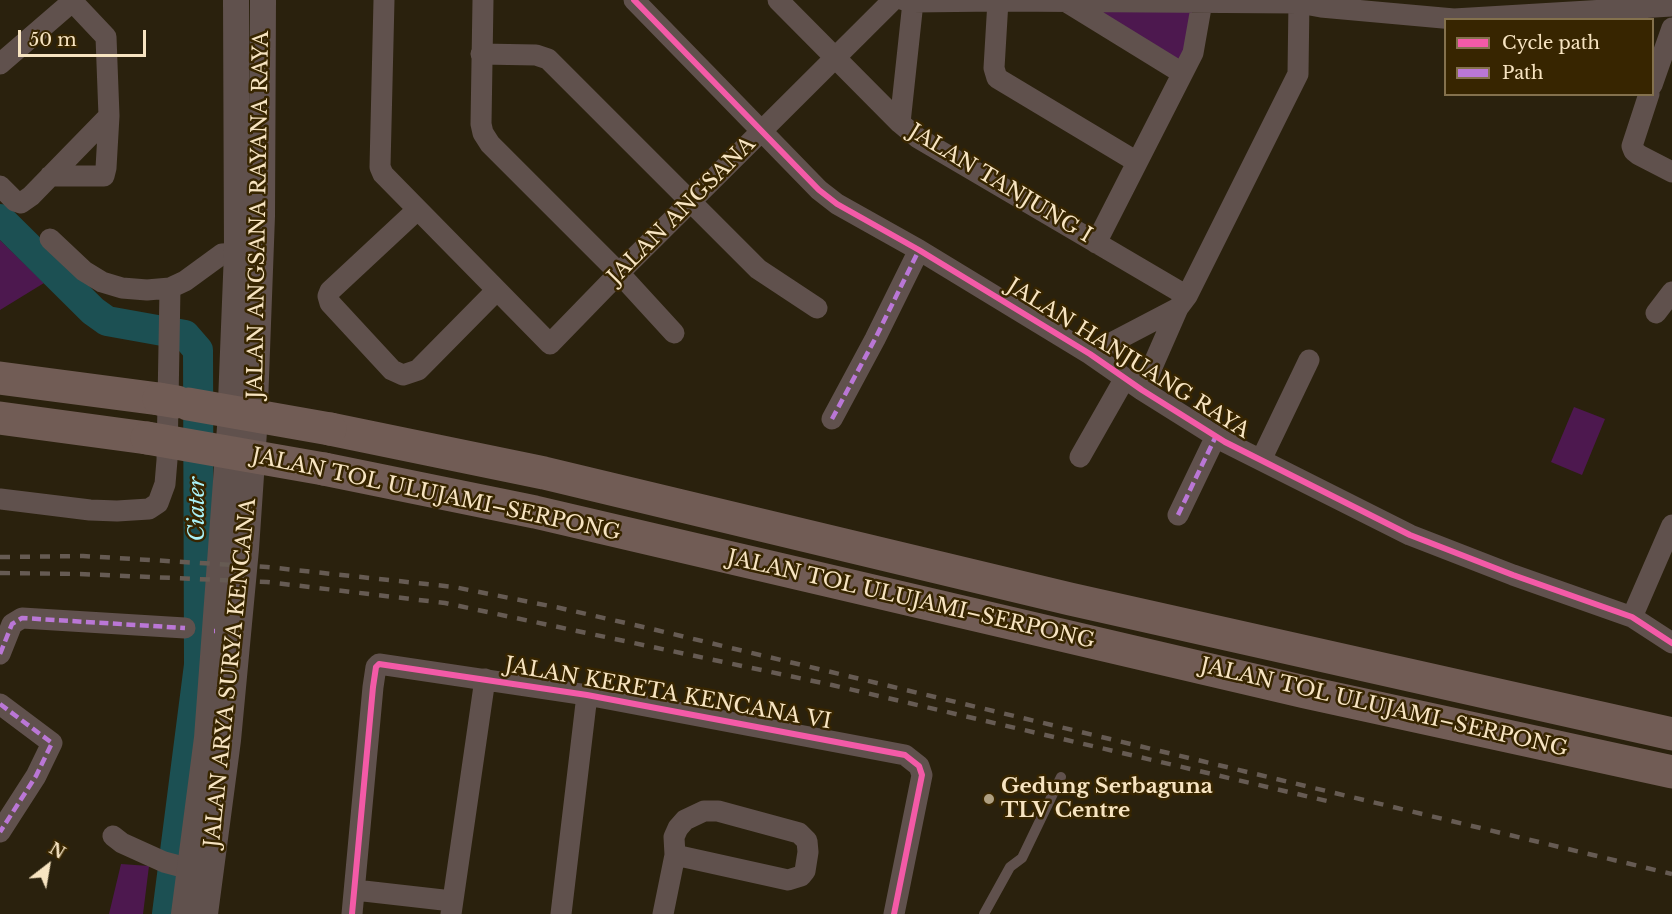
<!DOCTYPE html>
<meta charset="utf-8">
<style>
body{margin:0}
#map{position:relative;width:1672px;height:914px;overflow:hidden;background:#2a210d;font-family:"Libre Baskerville",serif}
canvas{display:block}
.legend{position:absolute;left:1444px;top:18px;width:210px;height:78px;box-sizing:border-box;background:#372500;border:2px solid #84714d;margin:0;padding:8px 10px;list-style:none;font-size:18px;color:#f7e4c1}
.legend li{display:flex;align-items:center;gap:12px;height:30px}
.legend b{width:30px;border:2px solid #84714d}
.north{position:absolute;left:18px;top:836px;width:60px;height:60px;-webkit-text-stroke:4px #372500;paint-order:stroke;rotate:31deg;font-size:16px;font-weight:700;line-height:24px;text-align:center;color:#f7e4c1}
.north::after{content:'';display:block;margin:auto;width:21px;height:27px;background:#f7e4c1;clip-path:polygon(50% 0,100% 100%,50% 72%,0 100%)}
.scale{position:absolute;left:18px;top:30px;width:128px;height:27px;box-sizing:border-box;border:3px solid #f7e4c1;border-top:0;padding-left:8px;font-size:18px;line-height:21px;white-space:nowrap;color:#f7e4c1;-webkit-text-stroke:4px #372500;paint-order:stroke}
</style>
<div id="map">
<canvas width="1672" height="914"></canvas>
<ul class="legend">
<li><b style="height:8px;background:#f35aa7"></b>Cycle path</li>
<li><b style="height:8px;background:#ba77d6"></b>Path</li>
</ul>
<div class="north">N</div>
<div class="scale">50 m</div>
</div>
<script>
const ctx = document.querySelector('canvas').getContext('2d');
ctx.lineJoin = 'round';
function paint(path, color) { ctx.fillStyle = color; ctx.fill(path, 'evenodd'); }
const poly = rows => new Path2D(rows.map(r => 'M' + r).join(''));
function strokePath(path, color, width, dash) { ctx.strokeStyle = color; ctx.lineWidth = width; ctx.lineCap = dash ? 'butt' : 'round'; ctx.setLineDash(dash || []); ctx.stroke(path); }
function drawText(font, color, halo, rows, align = 'center') {
  ctx.font = font + ' "Libre Baskerville",serif'; ctx.lineWidth = 5; ctx.setLineDash([]); ctx.textBaseline = 'middle'; ctx.strokeStyle = halo; ctx.fillStyle = color; for (const [text, x, y, turn = 0] of rows) {
    ctx.save(); ctx.translate(x, y); ctx.rotate((+turn || 0) * Math.PI / 180); ctx.textAlign = isNaN(turn) ? turn : align; if (halo) ctx.strokeText(text, 0, 0); ctx.fillText(text, 0, 0); ctx.restore();
  }
}
paint(poly([
 [1085,8,1192,8,1192,35,1177,65],
 [0,240,44,283,0,310],
 [1574,407,1605,419,1582,475,1551,462],
 [121,864,149,866,143,914,109,914]
]), '#4d184f');
strokePath(poly([
 [0,219,93,311,107,321,185,335,198,350,199,665,167,914]
]), '#1c5053', 30);
strokePath(poly([
 [984,914,1010,867,1022,858,1061,777]
]), '#60514d', 10);
strokePath(poly([
 [384,0,380,167,383,174,550,344,619,273,893,0],
 [483,0,481,124,483,133,490,144,619,273,674,333],
 [634,0,819,190,837,204,919,250,1090,354,1142,390,1225,442,1410,535,1513,575,1632,617,1672,643],
 [778,0,900,123,918,138,1187,296],
 [904,0,913,2,998,1,1299,3,1321,7,1454,19,1672,6],
 [998,1,994,68,997,78,1137,162],
 [1065,1,1182,73],
 [481,54,536,55,548,59,758,269,817,308],
 [0,64,74,0],
 [1652,85,1672,28],
 [1649,94,1632,146,1634,151,1639,155,1672,172],
 [900,123,913,2],
 [50,176,104,176,106,168,109,116],
 [0,186,15,201,21,203,31,196,109,116,106,37,73,2],
 [417,210,330,291,328,296,330,303,392,370,403,375,418,370,496,291],
 [50,239,84,271,102,282,122,288,147,290,170,288,185,281,222,254,251,252],
 [1096,243,1193,53,1202,2],
 [1656,313,1672,292],
 [1090,354,1178,308],
 [1142,390,1178,308,1187,296,1298,74,1299,0],
 [832,419,875,339,919,250],
 [1080,457,1125,378],
 [1261,460,1309,360],
 [0,499,90,510,117,511,149,509,158,503,165,484,167,460,170,288],
 [1178,515,1216,436],
 [1632,617,1672,525],
 [0,654,12,624,22,618,185,628],
 [0,704,52,743,36,776,0,832],
 [113,836,122,843,164,862,179,866,190,866],
 [355,890,452,901],
 [352,914,373,687,376,667,379,664,587,695,905,755,919,766,922,775,894,914],
 [451,914,485,679],
 [561,914,587,695],
 [663,914,675,855,674,837,678,828,685,820,704,811,718,811,799,833,807,841,808,852,805,871,801,876,788,880,675,855]
]), '#60514d', 21);
strokePath(poly([
 [184,914,207,738,230,427,237,252,236,0],
 [205,914,228,740,246,549,254,431,262,216,263,0]
]), '#60514d', 26);
strokePath(poly([
 [0,378,159,399],
 [0,418,147,438],
 [330,429,544,473,1070,599,1672,734],
 [324,469,535,512,1305,692,1672,772]
]), '#715c55', 33);
strokePath(poly([
 [0,557,83,556,267,567,454,587,560,608,652,629,1672,874],
 [0,573,80,574,267,582,445,603,832,685,1327,801]
]), '#665b53', 4.5, [10, 10]);
strokePath(poly([
 [159,399,177,402],
 [188,404,330,429],
 [147,438,324,469]
]), '#715c55', 33);
strokePath(poly([
 [832,419,875,339,919,250],
 [1178,515,1216,436],
 [214,631,215,631],
 [0,654,12,624,22,618,185,628],
 [0,704,52,743,36,776,0,832]
]), '#ba77d6', 4.5, [9, 4.5]);
strokePath(poly([
 [634,0,819,190,837,204,919,250,1090,354,1142,390,1225,442,1410,535,1513,575,1632,617,1672,643],
 [352,914,373,687,376,667,379,664,587,695,905,755,919,766,922,775,894,914]
]), '#f35aa7', 6);
for (const [x, y, r, color] of [
 [989,799,6,"#afa082"]
]) { const dot = new Path2D(); dot.arc(x, y, r, 0, 2 * Math.PI); ctx.fillStyle = color; ctx.fill(dot); strokePath(dot, '#372500', 2); }
drawText('21px', '#f7e4c1', '#372500', [
 ["JALAN TANJUNG I",1000,184,31],
 ["JALAN ANGSANA",682,211,-45],
 ["JALAN ANGSANA RAYANA RAYA",259,215,-89],
 ["JALAN HANJUANG RAYA",1128,359,32],
 ["JALAN TOL ULUJAMI–SERPONG",436,495,12],
 ["JALAN TOL ULUJAMI–SERPONG",911,600,13],
 ["JALAN ARYA SURYA KENCANA",231,673,-84],
 ["JALAN KERETA KENCANA VI",668,694,10],
 ["JALAN TOL ULUJAMI–SERPONG",1384,708,13]
]);
drawText('bold 21px', '#f7e4c1', '#372500', [
 ["Gedung Serbaguna",1001,787],
 ["TLV Centre",1001,811]
], 'left');
drawText('italic 22px', '#aaf2f8', '#372500', [
 ["Ciater",198,509,-90]
]);
</script>
